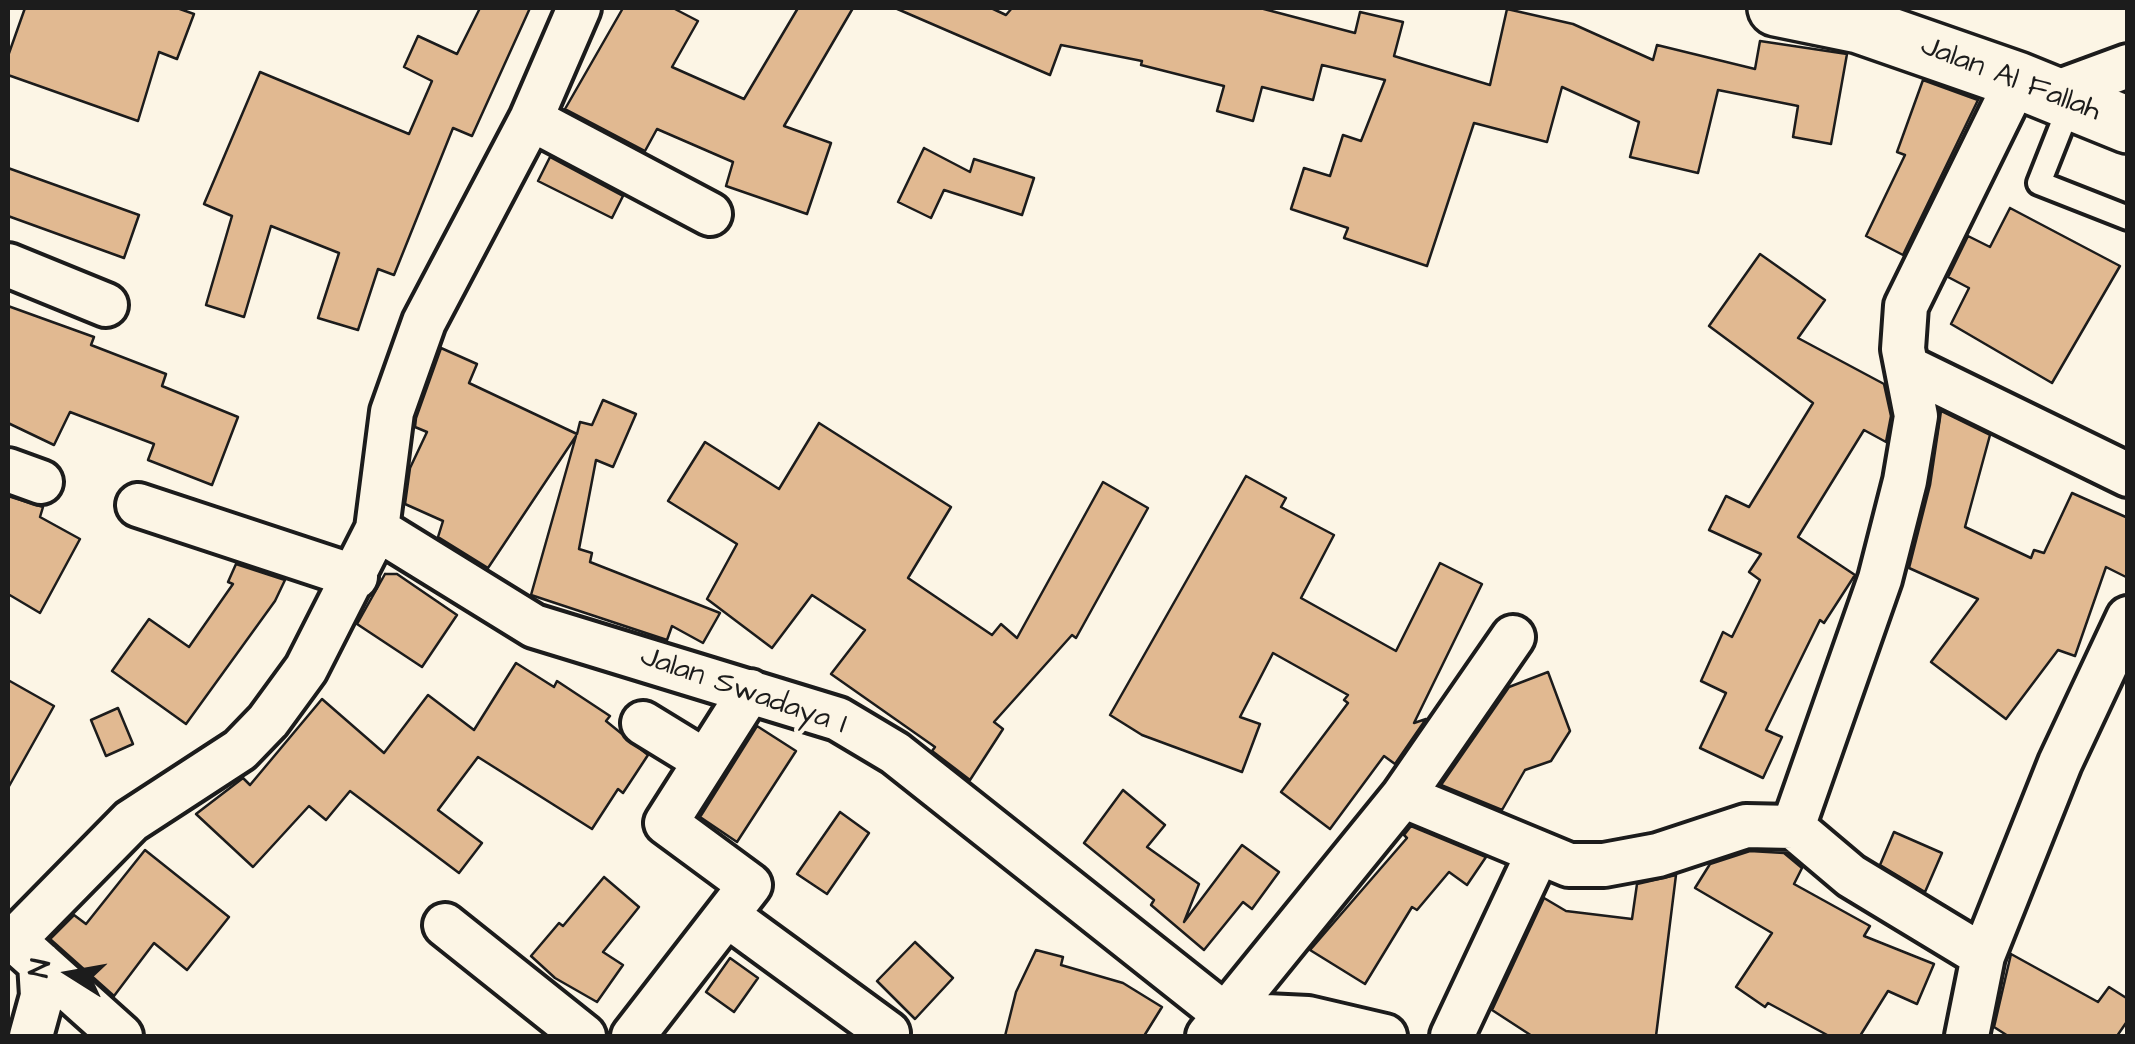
<!DOCTYPE html>
<style>
body{margin:0}
#map{position:relative;width:2135px;height:1044px;overflow:hidden;background:#fcf5e5;font-family:"Architects Daughter",sans-serif}
canvas{display:block}
.frame{position:absolute;inset:0;border:10px solid #1c1c1c;pointer-events:none}
.north{position:absolute;left:20px;top:924px;width:100px;height:100px;-webkit-text-stroke:8px #fcf5e5;paint-order:stroke;rotate:281deg;font-size:28px;font-weight:700;line-height:40px;text-align:center;color:#1c1c1c}
.north::after{content:'';display:block;margin:auto;width:35px;height:45px;background:#1c1c1c;clip-path:polygon(50% 0,100% 100%,50% 72%,0 100%)}
</style>
<div id="map">
<canvas width="2135" height="1044"></canvas>
<div class="frame"></div>
<div class="north">N</div>
</div>
<script>
const ctx = document.querySelector('canvas').getContext('2d');
ctx.lineJoin = 'round';
function paint(path, color) { ctx.fillStyle = color; ctx.fill(path, 'evenodd'); }
const poly = rows => new Path2D(rows.map(r => 'M' + r).join(''));
function strokePath(path, color, width, dash) { ctx.strokeStyle = color; ctx.lineWidth = width; ctx.lineCap = dash ? 'butt' : 'round'; ctx.setLineDash(dash || []); ctx.stroke(path); }
function drawText(font, color, halo, rows, align = 'center') {
  ctx.font = font + ' "Architects Daughter",sans-serif'; ctx.lineWidth = 8; ctx.setLineDash([]); ctx.textBaseline = 'middle'; ctx.strokeStyle = halo; ctx.fillStyle = color; for (const [text, x, y, turn = 0] of rows) {
    ctx.save(); ctx.translate(x, y); ctx.rotate((+turn || 0) * Math.PI / 180); ctx.textAlign = isNaN(turn) ? turn : align; if (halo) ctx.strokeText(text, 0, 0); ctx.fillText(text, 0, 0); ctx.restore();
  }
}
const building = poly([
 [25,8,177,8,194,14,177,59,159,52,138,121,8,75,8,56,25,8],
 [480,8,530,8,472,136,453,128,394,275,378,269,358,330,318,318,339,253,271,226,244,317,206,305,232,216,204,204,260,72,409,134,432,81,404,67,418,36,457,54,480,8],
 [623,8,673,8,698,21,672,67,744,99,798,8,853,8,784,126,831,143,807,214,726,186,733,162,657,129,645,151,565,109,623,8],
 [895,8,991,8,1006,15,1012,8,1260,8,1355,33,1360,12,1403,22,1394,56,1490,85,1507,9,1573,24,1653,60,1657,45,1755,69,1760,41,1847,54,1831,144,1793,137,1798,106,1718,90,1698,173,1630,157,1639,122,1562,87,1547,142,1474,123,1427,266,1344,238,1348,228,1291,209,1304,168,1330,176,1343,135,1361,141,1385,80,1322,65,1313,100,1262,87,1253,121,1217,111,1224,86,1141,65,1142,61,1061,45,1050,75,895,8],
 [1923,80,1978,100,1903,255,1866,236,1905,155,1897,152,1923,80],
 [924,148,970,172,974,159,1034,178,1022,215,944,190,931,218,898,202,924,148],
 [550,157,623,196,612,218,538,181,550,157],
 [8,168,139,215,124,258,8,216,8,168],
 [2010,208,2120,266,2052,383,1951,324,1969,288,1948,277,1968,236,1990,247,2010,208],
 [1760,254,1825,300,1798,338,1884,384,1891,416,1886,442,1864,430,1798,537,1855,575,1824,623,1820,620,1766,730,1782,737,1763,778,1700,748,1726,693,1701,681,1723,632,1732,637,1760,580,1749,572,1761,554,1709,530,1726,496,1749,507,1813,403,1709,326,1760,254],
 [8,306,94,337,91,345,166,374,162,386,238,417,212,485,148,460,154,444,70,412,54,445,8,423,8,306],
 [441,348,477,364,469,383,577,434,580,422,592,425,603,400,636,414,613,467,596,460,579,549,592,553,590,562,720,613,703,643,672,626,667,640,531,595,576,436,488,568,438,537,443,521,405,504,410,468,427,432,415,427,416,418,441,348],
 [1941,411,1990,435,1965,527,2031,558,2034,550,2044,553,2072,493,2128,518,2128,578,2106,567,2075,656,2058,650,2006,719,1931,662,1978,599,1909,568,1930,485,1941,411],
 [819,423,951,507,908,578,992,635,1001,624,1017,638,1103,482,1148,508,1076,638,1072,635,994,722,1003,729,970,780,932,751,935,747,831,674,865,630,812,595,772,648,707,599,737,544,668,501,705,442,779,489,819,423],
 [1246,476,1286,498,1281,507,1334,535,1301,598,1396,651,1440,563,1482,584,1414,723,1426,719,1395,764,1384,756,1330,829,1281,792,1348,703,1344,700,1348,695,1273,653,1240,717,1260,724,1242,772,1142,735,1110,715,1246,476],
 [8,496,43,507,40,517,80,539,40,613,8,594,8,496],
 [236,564,285,580,275,601,186,724,112,671,149,619,189,647,233,584,228,582,236,564],
 [385,574,397,574,457,615,422,667,357,624,385,574],
 [516,663,554,687,557,681,610,716,606,721,648,755,623,793,618,789,592,829,478,757,438,810,482,843,459,873,350,791,326,820,309,806,253,867,196,814,243,778,250,785,322,699,384,753,428,695,474,730,516,663],
 [1548,672,1570,731,1551,761,1525,770,1502,810,1441,785,1509,687,1548,672],
 [8,680,54,706,8,788,8,680],
 [118,708,133,744,106,756,91,720,118,708],
 [757,726,796,751,737,842,700,817,757,726],
 [1123,790,1165,825,1147,847,1199,884,1184,922,1242,845,1279,872,1252,909,1243,902,1204,950,1151,905,1154,900,1084,843,1123,790],
 [840,812,869,833,827,894,797,874,840,812],
 [1411,826,1486,857,1467,885,1449,872,1417,910,1412,907,1365,984,1310,950,1407,838,1404,835,1411,826],
 [1894,832,1942,853,1925,892,1880,865,1894,832],
 [145,850,229,917,187,970,154,943,114,996,50,939,74,915,86,924,145,850],
 [1750,851,1784,853,1802,868,1794,884,1870,926,1864,936,1934,964,1917,1004,1888,991,1860,1036,1829,1036,1768,1003,1765,1007,1736,987,1772,933,1695,888,1710,864,1750,851],
 [1676,875,1656,1036,1532,1036,1492,1010,1544,898,1566,911,1632,919,1637,884,1676,875],
 [604,877,639,907,603,952,623,965,597,1002,555,978,531,956,559,923,563,926,604,877],
 [915,942,953,978,915,1019,877,981,915,942],
 [1036,950,1063,957,1061,965,1123,983,1162,1007,1144,1036,1005,1036,1016,992,1036,950],
 [2011,954,2098,1002,2109,987,2128,999,2128,1020,2117,1036,2008,1036,1994,1027,2011,954],
 [730,958,758,978,734,1012,706,992,730,958]
]);
paint(building, '#e1b991');
strokePath(building, '#1c1c1c', 2.5);
const lane = poly([
 [2071,102,2039,183,2128,218]
]);
const street = poly([
 [2052,94,2128,66],
 [531,119,710,214],
 [8,265,106,305],
 [1907,367,2128,475],
 [8,470,41,482],
 [138,505,356,577],
 [377,529,534,626,838,719,895,753,1224,1014],
 [643,723,705,761],
 [1403,796,1569,865,1604,865,1658,855,1746,826,1793,827],
 [728,916,888,1033],
 [445,925,584,1036],
 [8,940,14,940,131,821,240,750,268,721,306,669,377,529,392,412,424,322,531,119,579,8],
 [14,940,121,1036],
 [1983,956,1851,876,1793,827,1880,579,1905,481,1916,416,1903,349,1906,306,2017,80],
 [1224,1014,1308,1018,1385,1036],
 [31,1036,42,996,40,963],
 [633,1036,750,885,666,823,750,691],
 [1208,1036,1403,796,1513,637],
 [1452,1036,1537,855],
 [1967,1036,1983,956,2060,763,2128,618]
]);
const secondary = poly([
 [1776,8,1859,25,2017,80,2128,125]
]);
strokePath(lane, '#1c1c1c', 30);
strokePath(street, '#1c1c1c', 50);
strokePath(secondary, '#1c1c1c', 62);
strokePath(lane, '#fcf5e5', 22);
strokePath(street, '#fcf5e5', 42);
strokePath(secondary, '#fcf5e5', 55);
drawText('30px', '#1c1c1c', '#fcf5e5', [
 ["Jalan Al Fallah",2010,80,21],
 ["Jalan Swadaya I",743,692,19]
]);
</script>
